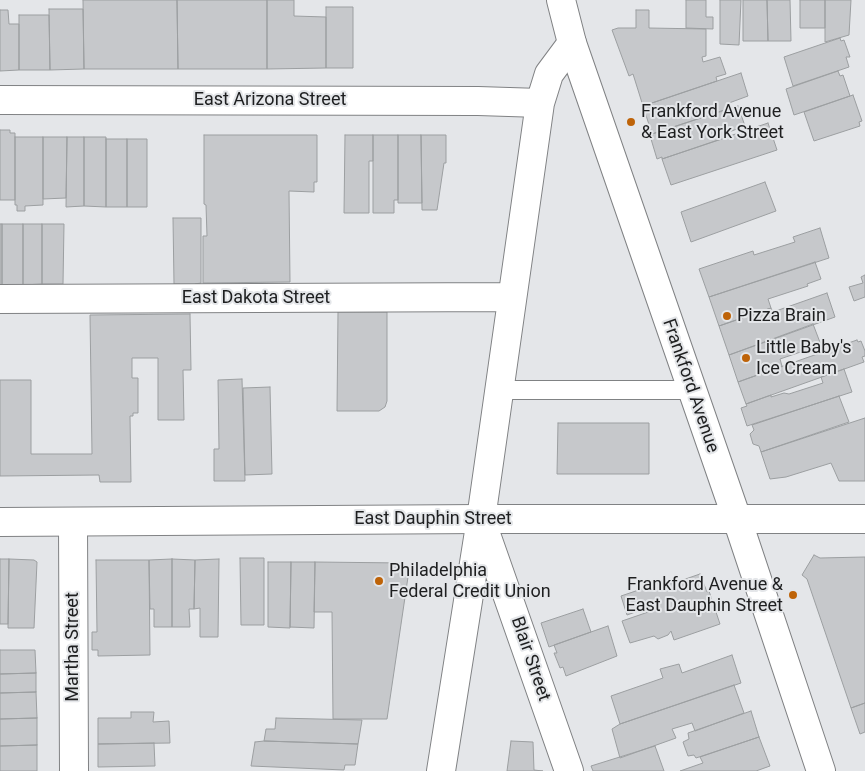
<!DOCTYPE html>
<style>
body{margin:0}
canvas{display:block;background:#e4e6e9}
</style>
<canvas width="865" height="771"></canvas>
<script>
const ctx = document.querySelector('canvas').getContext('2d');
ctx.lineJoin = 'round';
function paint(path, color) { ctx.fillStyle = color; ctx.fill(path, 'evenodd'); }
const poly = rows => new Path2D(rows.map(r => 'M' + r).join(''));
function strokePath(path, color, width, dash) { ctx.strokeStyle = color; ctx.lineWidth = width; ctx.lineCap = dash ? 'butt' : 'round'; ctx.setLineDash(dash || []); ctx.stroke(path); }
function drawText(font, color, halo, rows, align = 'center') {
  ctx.font = font + ' Roboto,sans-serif'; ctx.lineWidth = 4; ctx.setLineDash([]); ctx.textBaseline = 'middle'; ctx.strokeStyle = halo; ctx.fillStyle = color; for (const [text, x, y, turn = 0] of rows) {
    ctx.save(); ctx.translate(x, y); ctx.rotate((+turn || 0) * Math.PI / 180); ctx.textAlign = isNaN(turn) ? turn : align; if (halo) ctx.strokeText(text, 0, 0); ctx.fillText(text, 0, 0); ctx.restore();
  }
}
const building = poly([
 [83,0,177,0,178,69,84,69,83,0],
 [177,0,267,0,267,69,178,69,177,0],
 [267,0,294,0,294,16,326,17,326,68,267,69,267,0],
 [686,0,706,0,706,17,713,17,713,29,686,28,686,0],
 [720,0,741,0,739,45,720,44,720,0],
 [743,0,767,0,768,41,743,41,743,0],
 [767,0,790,0,791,41,768,41,767,0],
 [800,0,825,0,825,28,800,28,800,0],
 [825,0,851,0,849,35,825,42,825,0],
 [326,7,353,7,353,68,326,68,326,7],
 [49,9,83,9,84,69,50,70,49,9],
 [0,10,8,10,9,24,19,24,19,70,0,71,0,10],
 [636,10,649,10,649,28,706,29,706,56,702,57,703,62,720,57,726,74,716,77,717,81,643,106,633,74,629,76,612,30,618,28,636,28,636,10],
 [19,15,49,15,50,70,19,70,19,15],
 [840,38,841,41,844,40,850,57,846,57,849,67,793,86,784,57,840,38],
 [838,71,840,76,843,75,850,96,794,115,786,89,838,71],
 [741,73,748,96,729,103,730,108,652,134,643,106,741,73],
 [853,95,862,121,859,122,860,126,814,141,804,112,853,95],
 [738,106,745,126,729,132,731,136,662,159,662,157,657,159,651,139,653,138,652,134,738,106],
 [768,123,777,150,671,185,662,159,768,123],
 [0,130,10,130,10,133,15,133,15,200,0,200,0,130],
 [204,135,317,135,317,182,314,182,314,192,289,191,290,282,203,283,203,236,207,236,206,205,204,204,204,135],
 [345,135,373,135,373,161,369,161,369,213,344,213,345,135],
 [373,135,398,135,398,200,394,200,394,213,373,213,373,135],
 [398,135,421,135,422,203,398,203,398,135],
 [421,135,446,135,446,163,444,163,437,210,422,210,421,135],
 [15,137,43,137,43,205,25,206,25,211,17,211,17,205,15,205,15,137],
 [43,137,67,137,66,198,43,199,43,137],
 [67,137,84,137,84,206,66,207,67,137],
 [84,137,106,137,106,207,84,206,84,137],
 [106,139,127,139,127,207,106,207,106,139],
 [127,139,147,139,147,207,127,207,127,139],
 [765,182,776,211,691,242,681,212,765,182],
 [173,218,201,218,201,283,195,284,195,287,180,287,180,284,174,284,173,218],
 [0,224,2,224,2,285,0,285,0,224],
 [2,224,23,224,23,285,2,285,2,224],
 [23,224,42,224,42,284,23,285,23,224],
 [42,224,64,224,63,284,42,284,42,224],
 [820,228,829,258,709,297,699,269,753,251,754,255,795,242,793,237,820,228],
 [815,262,821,279,807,284,808,286,768,299,771,308,719,326,709,297,815,262],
 [865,275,865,297,854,301,849,287,863,283,861,277,865,275],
 [827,293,835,317,729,355,719,326,771,308,773,312,827,293],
 [338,312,387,312,387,401,385,407,379,411,337,411,338,312],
 [190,314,191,370,183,370,184,420,158,420,158,358,132,358,132,378,138,378,138,413,133,413,133,416,130,416,131,482,100,482,99,475,0,476,0,380,31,380,31,454,92,454,90,315,190,314],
 [813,324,821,345,780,359,782,366,738,382,729,355,813,324],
 [857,340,858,342,861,341,865,351,865,356,862,357,864,362,746,404,738,382,857,340],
 [844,369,852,392,747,426,741,408,747,406,746,404,771,395,771,397,784,393,789,394,823,383,821,377,844,369],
 [242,379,245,481,214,481,214,449,219,449,218,380,242,379],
 [270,387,272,474,245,475,243,388,270,387],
 [839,396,849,422,761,452,759,446,753,444,750,434,754,430,752,425,839,396],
 [865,418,865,481,839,481,831,463,786,477,770,479,761,452,865,418],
 [558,423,649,423,649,474,557,474,558,423],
 [814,555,820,558,865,557,865,703,851,708,807,579,802,575,814,555],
 [240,558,264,558,264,625,241,625,240,558],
 [0,559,9,559,8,624,0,624,0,559],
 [9,559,34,560,37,562,34,628,8,628,9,559],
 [172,559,195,560,194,609,189,609,190,627,172,627,172,559],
 [172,559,172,627,154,627,154,609,150,609,149,560,172,559],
 [219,559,218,637,200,637,200,608,194,609,195,560,219,559],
 [96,560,149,560,150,655,98,656,98,650,92,650,92,632,97,632,96,560],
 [268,562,291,562,290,628,268,627,268,562],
 [291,562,315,562,314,628,290,627,291,562],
 [315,562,403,563,407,568,408,577,387,719,333,719,332,612,314,612,315,562],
 [700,574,707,592,709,591,720,624,674,640,671,631,668,635,658,639,654,636,630,643,622,621,657,609,655,605,627,615,621,596,668,580,671,584,700,574],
 [583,609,591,632,549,647,541,623,583,609],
 [608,626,617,656,566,676,563,667,560,668,554,653,557,653,554,645,608,626],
 [0,650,35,650,36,673,0,674,0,650],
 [732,655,741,683,620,724,611,696,663,678,660,669,679,664,682,673,732,655],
 [36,673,36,692,0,693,0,674,36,673],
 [734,685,744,713,695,731,692,723,672,729,676,738,620,758,612,729,620,724,734,685],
 [36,692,37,718,0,719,0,693,36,692],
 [865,703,865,732,860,734,851,708,865,703],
 [751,711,759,737,696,758,694,755,688,756,683,742,689,739,688,733,751,711],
 [131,712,154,712,153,722,169,721,170,743,98,744,98,718,131,718,131,712],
 [37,718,37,745,0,746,0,719,37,718],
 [276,718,362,720,358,744,264,741,266,729,275,729,276,718],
 [759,737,770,766,756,771,680,771,703,763,700,757,759,737],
 [511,741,533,742,534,770,543,771,507,771,511,741],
 [255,742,264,741,358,744,355,765,345,765,344,770,251,766,255,742],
 [154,743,155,766,98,767,98,744,154,743],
 [37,745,37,771,0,771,0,746,37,745],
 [655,746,664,771,593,771,591,766,655,746]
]);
paint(building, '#c6c8cb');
strokePath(building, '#9c9fa1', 1);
const lane = poly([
 [499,390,691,390]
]);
const street = poly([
 [0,100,478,101,540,103],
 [0,299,512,297],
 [73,522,74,771],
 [482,523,569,771],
 [441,771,481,519,540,103,549,74,572,43]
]);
const secondary = poly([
 [561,0,572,43,737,519,821,771],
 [0,522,481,519,865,519]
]);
strokePath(lane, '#808284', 20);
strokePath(street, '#808284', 30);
strokePath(secondary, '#808284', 30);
strokePath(lane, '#fff', 18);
strokePath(street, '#fff', 28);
strokePath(secondary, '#fff', 28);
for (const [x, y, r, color] of [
 [631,122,5,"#be6308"],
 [727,316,5,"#be6308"],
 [746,358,5,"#be6308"],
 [379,581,5,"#be6308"],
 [793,595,5,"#be6308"]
]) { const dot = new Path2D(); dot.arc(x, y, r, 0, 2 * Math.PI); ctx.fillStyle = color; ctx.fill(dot); strokePath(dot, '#e4e6e9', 2); }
drawText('18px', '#1e1f20', '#e4e6e9', [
 ["East Arizona Street",270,100],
 ["East Dakota Street",256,298],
 ["Frankford Avenue",690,386,71],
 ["East Dauphin Street",433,519],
 ["Martha Street",73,647,-90],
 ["Blair Street",530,659,71]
]);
drawText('18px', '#1e1f20', '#e4e6e9', [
 ["Frankford Avenue",641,112],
 ["& East York Street",641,133],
 ["Pizza Brain",737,316],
 ["Little Baby's",756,348],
 ["Ice Cream",756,369],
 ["Philadelphia",389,571],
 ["Federal Credit Union",389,592],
 ["Frankford Avenue &",783,585,"right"],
 ["East Dauphin Street",783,606,"right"]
], 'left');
</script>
